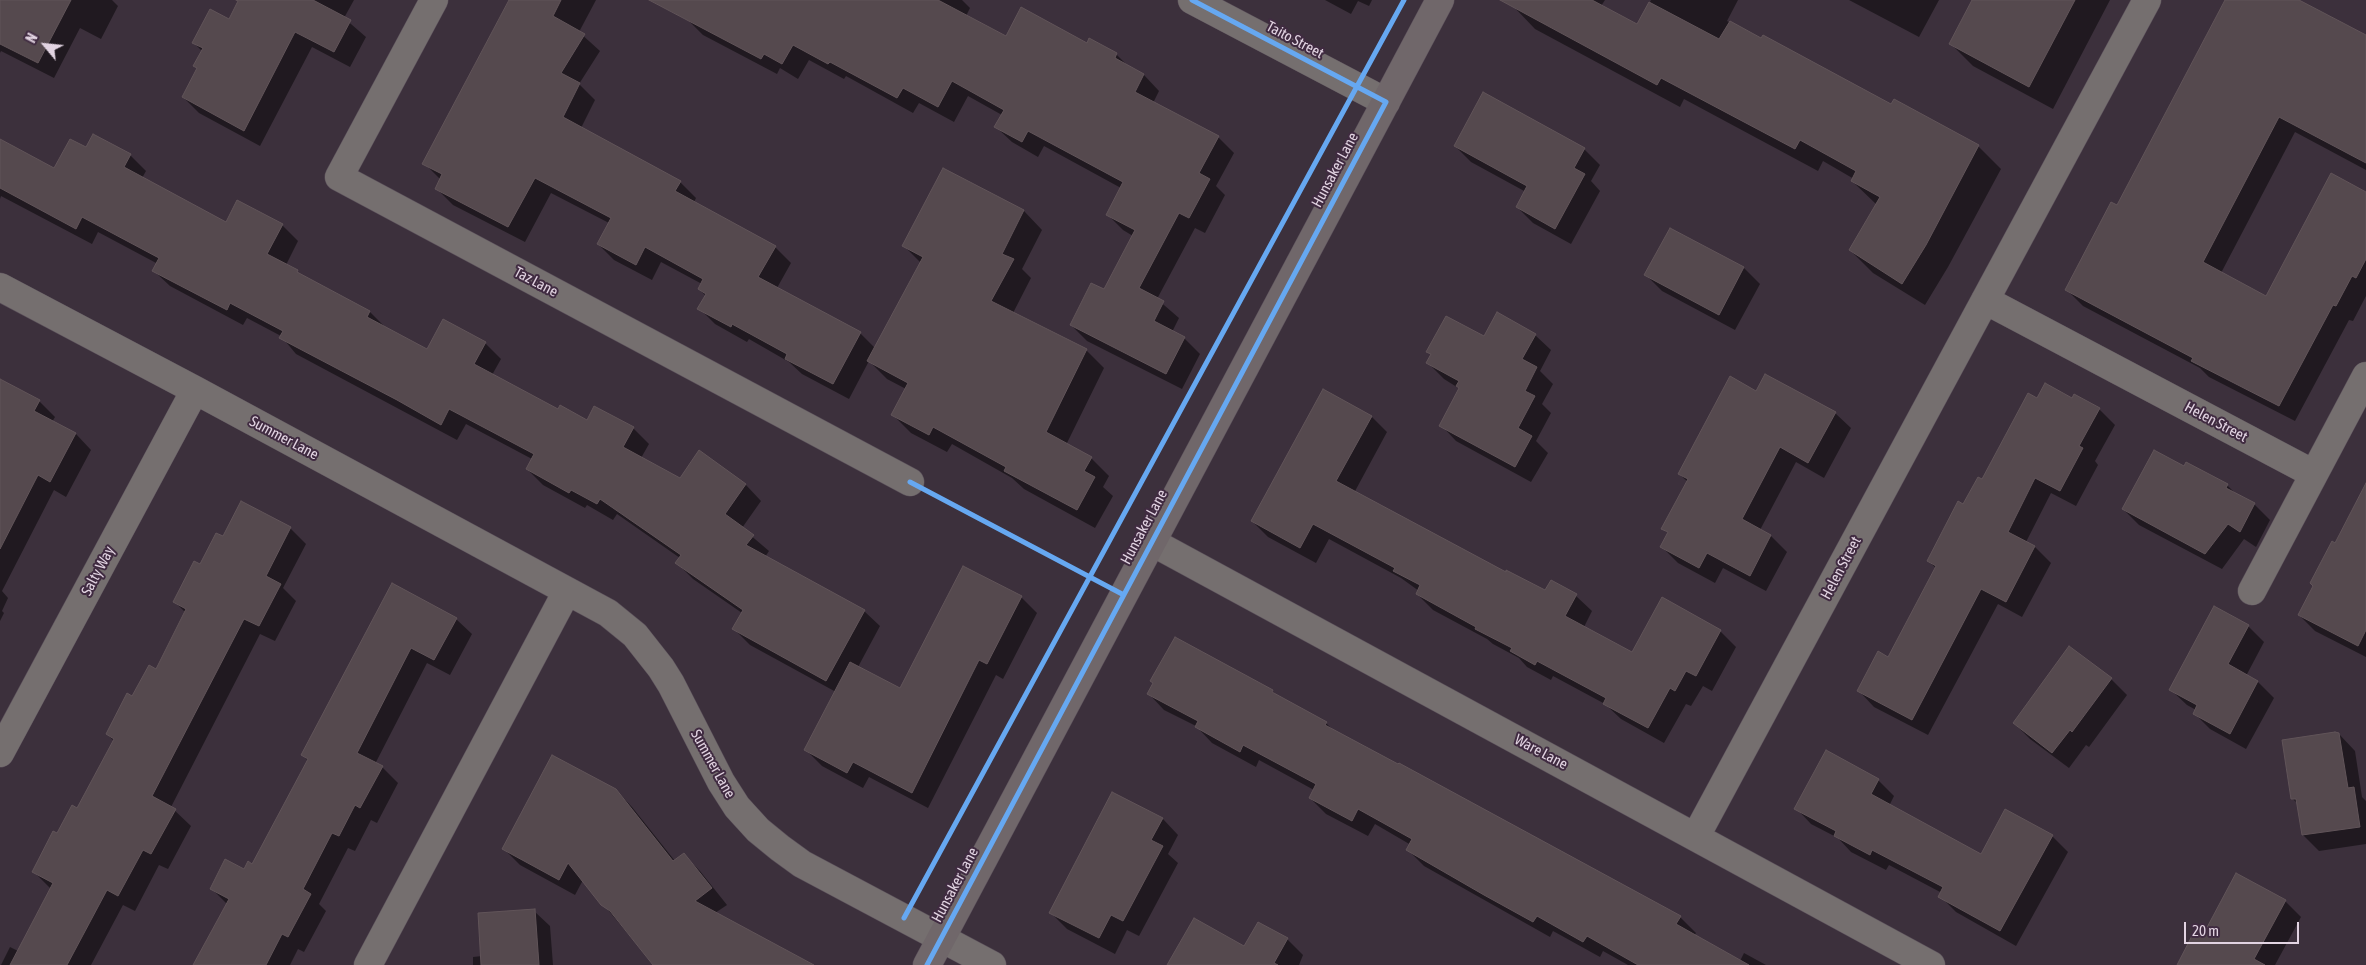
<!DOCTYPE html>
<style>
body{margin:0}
#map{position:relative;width:2366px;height:965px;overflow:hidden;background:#3c303c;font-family:"Asap Condensed",sans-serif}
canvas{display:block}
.north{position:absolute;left:20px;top:20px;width:50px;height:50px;-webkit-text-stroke:4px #402b41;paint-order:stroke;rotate:298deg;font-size:14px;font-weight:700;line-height:20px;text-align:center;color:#e2d4e2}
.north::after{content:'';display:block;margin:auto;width:18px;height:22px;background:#e2d4e2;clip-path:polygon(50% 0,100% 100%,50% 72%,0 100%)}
.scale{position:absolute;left:2184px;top:922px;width:115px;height:22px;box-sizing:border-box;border:2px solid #e2d4e2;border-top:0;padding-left:6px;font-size:15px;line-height:18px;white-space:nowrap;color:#e2d4e2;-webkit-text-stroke:4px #402b41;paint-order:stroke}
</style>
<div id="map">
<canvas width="2366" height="965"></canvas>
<div class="north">N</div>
<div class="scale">20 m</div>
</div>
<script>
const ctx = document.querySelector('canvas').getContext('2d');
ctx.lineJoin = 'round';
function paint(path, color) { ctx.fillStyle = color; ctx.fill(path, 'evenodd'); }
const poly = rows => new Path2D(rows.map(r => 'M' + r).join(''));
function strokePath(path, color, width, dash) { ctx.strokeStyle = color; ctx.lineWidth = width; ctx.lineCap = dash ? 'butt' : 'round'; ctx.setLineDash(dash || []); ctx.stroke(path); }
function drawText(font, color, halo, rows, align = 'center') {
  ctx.font = font + ' "Asap Condensed",sans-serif'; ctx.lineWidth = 4; ctx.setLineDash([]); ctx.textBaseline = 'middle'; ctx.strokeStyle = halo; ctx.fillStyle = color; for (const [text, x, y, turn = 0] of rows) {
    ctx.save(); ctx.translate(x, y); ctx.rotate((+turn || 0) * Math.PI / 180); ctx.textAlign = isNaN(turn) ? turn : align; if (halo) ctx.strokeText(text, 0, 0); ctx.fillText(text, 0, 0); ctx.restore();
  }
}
paint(poly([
 [0,0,112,0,118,6,101,39,80,28,54,78,1,51,0,53],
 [240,0,354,0,344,18,366,37,350,67,312,47,260,146,199,113,183,97,198,69,203,52,194,43,229,21],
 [509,0,596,0,579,32,600,51,579,84,595,100,581,128,680,182,696,198,694,202,775,247,791,263,777,288,860,333,875,348,921,263,904,246,943,170,1024,211,1042,230,1022,269,1031,278,1013,313,1086,350,1104,368,1066,445,1091,458,1109,476,1103,487,1113,496,1095,528,1024,489,1012,478,952,444,947,452,911,433,893,415,906,389,887,379,869,361,849,399,802,374,789,362,749,339,747,342,715,324,699,308,706,296,699,289,702,284,661,262,652,280,614,260,598,244,609,223,551,193,525,242,453,205,437,189,441,180,424,163],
 [649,0,962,0,970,8,966,16,1006,38,1087,44,1116,54,1130,68,1144,75,1159,91,1153,103,1218,137,1234,153,1216,186,1225,195,1205,233,1195,228,1157,299,1179,318,1172,332,1184,338,1200,354,1182,389,1087,341,1071,325,1104,290,1133,236,1123,230,1107,214,1121,188,1044,146,1038,157,1012,142,996,127,1002,115,968,96,954,122,919,103,913,113,846,76,844,79,809,60,798,79,780,68,777,74,703,35,689,21],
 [1325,0,1372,0,1369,6,1358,1,1351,14],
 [1516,0,1605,0,1601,6,1637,26,1651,0,1738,0,1727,21,1892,105,1978,146,2001,169,1948,267,1925,305,1873,273,1850,250,1877,205,1852,181,1854,179,1823,161,1818,171,1684,99,1680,107,1535,29,1513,6],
 [1849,0,1939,0,1919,37],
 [1973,0,2110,0,2053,109,1973,66,1950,43],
 [2226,0,2296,0,2366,44,2366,170,2295,132,2221,273,2266,298,2366,194,2366,296,2353,321,2349,320,2295,421,2209,377,2200,368,2083,306,2067,290,2118,207],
 [0,141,55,170,87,149,130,155,146,171,142,178,226,223,237,202,282,225,298,241,286,265,303,277,370,312,386,328,428,350,485,343,501,359,492,375,559,410,587,422,633,428,649,444,641,458,680,479,700,452,746,485,761,501,742,528,769,551,765,557,864,611,880,626,858,667,900,690,1021,597,1037,613,1003,679,996,675,928,808,869,777,863,788,822,766,806,750,836,692,750,645,734,629,742,613,693,579,677,563,680,558,617,514,613,520,587,505,585,508,543,485,527,469,532,459,466,424,457,440,296,354,281,336,247,318,243,325,170,286,154,271,158,264,98,232,92,244,1,196,0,199],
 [1455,146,1584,149,1600,165,1591,181,1600,191,1571,244,1533,223,1517,207,1526,192,1471,162],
 [1670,229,1744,268,1760,284,1735,330,1662,291,1646,275],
 [1535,335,1551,350,1540,371,1553,384,1542,404,1551,413,1536,441,1548,453,1531,482,1456,441,1441,425,1460,389,1444,379,1428,363,1432,355,1428,352,1485,338],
 [0,380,39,401,55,417,52,422,76,434,91,450,66,497,54,490,2,591,8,598,2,611,4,613,0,621],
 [1757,392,1835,413,1851,428,1824,478,1796,462,1760,530,1771,536,1787,552,1766,591,1723,568,1715,583,1678,563,1662,547,1669,534,1663,528,1688,482,1679,474],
 [2037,400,2073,400,2099,409,2115,425,2095,461,2098,465,2076,506,2051,493,2026,542,2035,547,2051,563,2022,617,1998,604,1928,735,1874,707,1859,691,1889,658,1936,568,1928,561,1964,506],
 [1372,417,1387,432,1354,493,1506,573,1546,592,1551,582,1576,596,1592,611,1584,627,1632,653,1720,631,1736,647,1712,691,1703,686,1691,706,1686,704,1664,743,1621,719,1605,704,1553,676,1551,680,1527,667,1519,658,1493,644,1487,639,1433,610,1417,594,1419,591,1401,578,1329,539,1316,563,1268,537,1252,521],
 [2184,467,2227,485,2237,495,2254,504,2270,520,2256,547,2244,539,2222,569,2139,525,2123,509],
 [2366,491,2366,657,2315,631,2299,615],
 [290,528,306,544,283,588,296,601,275,641,260,634,171,807,191,826,168,869,159,865,135,911,123,905,91,965,1,965,10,947,18,951,51,889,34,872,58,835,78,810,114,741,107,734,133,698,156,670,186,613,174,601,223,538],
 [392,585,456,619,472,634,450,675,427,663,375,764,382,767,398,783,377,823,371,820,355,851,348,848,319,904,326,911,304,952,298,949,290,965,195,965,227,904,211,888,253,865,308,761,303,755],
 [2214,608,2248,626,2264,642,2246,676,2258,682,2274,698,2246,749,2210,729,2194,713,2196,710,2187,705,2171,690],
 [2069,648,2111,679,2127,695,2089,747,2086,745,2069,768,2030,739,2014,723],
 [1272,691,1278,697,1326,723,1335,732,1680,917,1696,933,1694,936,1740,961,1744,953,1766,965,1628,965,1603,951,1600,957,1553,931,1550,937,1424,866,1408,850,1411,845,1375,824,1368,836,1326,814,1310,798,1314,790,1259,760,1256,767,1212,743,1196,726,1164,710,1149,694],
 [2339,734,2355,751,2362,797,2366,801,2366,844,2319,851,2303,835,2298,804,2293,799],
 [1878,780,1894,796,1889,806,1981,855,2052,836,2068,852,2016,946,1956,912,1940,896,1942,893,1889,865,1886,870,1851,852,1838,838,1811,824,1796,808],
 [616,790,632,807,675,861,684,855,700,871,727,905,715,913,813,965,654,965,583,880,575,895,520,865,504,849],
 [1113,793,1163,819,1178,835,1168,854,1178,863,1139,936,1127,930,1115,954,1067,929,1051,913],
 [2285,901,2301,917,2275,965,2178,965,2204,934],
 [534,911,550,926,553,965,473,965,473,957,482,956],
 [1287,939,1303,955,1299,965,1170,965]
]), '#0007');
const building = poly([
 [0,0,71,0,38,63,0,44,0,0],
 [236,0,313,0,351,20,334,52,295,32,244,131,182,97,197,68,193,66,203,48,192,43,210,9,229,19,238,1,236,0],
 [509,0,561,0,553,16,585,34,561,73,580,83,563,117,681,181,675,191,776,246,758,277,861,332,833,384,785,359,787,354,732,324,731,327,697,309,706,294,698,289,703,279,645,247,636,265,597,244,611,218,535,178,508,227,435,189,442,174,422,164,509,0],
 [649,0,938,0,1006,36,1021,7,1087,43,1089,38,1117,53,1115,58,1144,74,1135,92,1219,136,1199,173,1210,179,1189,218,1179,213,1139,288,1164,301,1154,321,1185,337,1166,374,1070,325,1091,283,1104,289,1135,230,1106,215,1123,182,1028,131,1022,142,994,127,1004,110,952,81,938,107,903,88,897,98,830,62,828,64,793,45,782,64,764,54,761,59,649,0],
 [1500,0,1592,0,1637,24,1649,2,1719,39,1730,21,1761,38,1763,35,1891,104,1894,99,1979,145,1926,245,1902,284,1849,250,1880,197,1851,181,1856,171,1800,140,1795,149,1661,78,1657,85,1500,0],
 [1972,0,2075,0,2029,87,1949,44,1972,0],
 [2225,0,2299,0,2366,35,2366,163,2279,117,2203,262,2266,296,2331,173,2366,192,2366,259,2356,278,2352,276,2336,306,2333,305,2279,406,2191,361,2193,358,2065,290,2111,202,2117,205,2225,0],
 [1483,92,1585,148,1574,168,1585,174,1555,229,1516,207,1527,186,1454,146,1483,92],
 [93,134,131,154,124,167,226,222,237,200,283,224,267,254,298,270,297,272,370,311,367,317,427,349,443,319,486,342,474,364,558,409,560,405,587,420,594,406,634,427,623,447,680,478,699,450,746,484,725,514,754,535,746,545,865,610,826,681,732,629,743,610,675,563,681,555,600,499,597,504,571,490,569,493,526,469,534,454,449,409,441,425,397,400,279,338,283,331,230,303,227,310,152,271,159,258,82,217,76,229,0,188,0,139,54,168,70,139,86,147,93,134],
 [943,168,1024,210,1002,254,1014,259,991,301,1087,349,1046,432,1092,457,1084,471,1095,477,1077,510,1004,471,1006,467,933,427,929,435,891,415,908,383,867,361,923,257,902,246,943,168],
 [1670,228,1744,267,1719,315,1644,275,1670,228],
 [1497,312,1536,334,1522,359,1537,367,1525,391,1535,396,1518,428,1532,436,1515,467,1439,426,1459,388,1456,386,1459,381,1426,363,1431,354,1426,352,1446,316,1484,336,1497,312],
 [1765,374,1836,412,1808,463,1780,447,1742,519,1771,535,1750,576,1707,553,1699,568,1660,547,1668,532,1661,529,1688,479,1678,474,1730,376,1756,391,1765,374],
 [0,379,40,400,34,411,76,433,50,482,38,475,0,549,0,379],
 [2045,383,2072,398,2074,394,2100,408,2079,446,2083,448,2060,491,2035,478,2008,532,2035,546,2006,602,1981,589,1912,720,1857,691,1878,651,1888,657,1936,566,1927,561,1958,501,1963,504,1978,477,1982,479,2028,393,2037,398,2045,383],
 [1323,389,1372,416,1336,481,1506,572,1506,570,1545,590,1551,580,1577,594,1565,616,1632,652,1662,597,1721,630,1696,676,1686,671,1675,691,1670,688,1648,728,1603,704,1606,698,1537,661,1535,665,1510,651,1512,648,1475,629,1476,627,1416,594,1420,585,1393,571,1395,568,1313,524,1300,548,1251,521,1323,389],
 [2154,450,2184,466,2186,462,2228,484,2226,488,2255,503,2240,532,2228,524,2205,554,2122,509,2154,450],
 [2366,483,2366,630,2358,646,2298,615,2313,586,2310,583,2332,541,2335,543,2366,483],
 [241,501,291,527,266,576,281,584,259,626,244,619,152,796,176,809,151,854,143,850,118,896,107,890,67,965,10,965,53,883,32,872,53,831,57,833,72,805,77,808,114,739,106,734,127,693,132,696,149,665,156,669,186,609,173,602,194,561,200,564,216,533,223,536,241,501],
 [963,566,1022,596,987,664,979,660,912,793,853,762,847,773,804,750,850,662,900,688,963,566],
 [392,583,457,618,434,660,411,648,357,753,383,766,360,808,355,805,339,836,332,833,303,889,311,894,288,937,282,934,266,965,193,965,229,899,210,889,225,859,244,869,248,861,252,864,308,759,301,755,392,583],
 [2214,606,2249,625,2228,664,2258,681,2230,734,2193,714,2197,705,2169,690,2214,606],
 [1175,637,1273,690,1272,692,1327,722,1325,725,1398,764,1399,763,1681,916,1676,924,1749,965,1638,965,1587,936,1583,942,1537,916,1533,922,1484,895,1406,850,1412,839,1358,809,1352,821,1309,798,1316,784,1243,745,1240,752,1195,727,1198,721,1147,694,1153,683,1150,681,1175,637],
 [2069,646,2112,678,2072,732,2070,730,2052,753,2013,723,2069,646],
 [2335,732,2339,733,2348,788,2354,787,2360,827,2302,835,2296,799,2291,799,2282,740,2335,732],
 [1826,750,1879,779,1871,794,1981,854,2005,809,2053,835,2000,931,1938,897,1943,887,1872,850,1870,855,1834,836,1836,831,1794,809,1826,750],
 [552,755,616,789,673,861,684,853,712,888,695,901,814,965,653,965,610,911,601,905,568,863,559,880,502,849,552,755],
 [1112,792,1163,818,1151,840,1163,846,1123,921,1111,915,1099,938,1049,913,1112,792],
 [2236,873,2286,900,2254,959,2265,965,2177,965,2196,928,2204,933,2236,873],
 [535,909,539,965,481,965,478,913,535,909],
 [1194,918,1244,946,1258,922,1288,938,1274,963,1278,965,1167,965,1194,918]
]);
paint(building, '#55494e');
strokePath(building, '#615459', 1);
const street = poly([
 [434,0,339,177,910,482],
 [1192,0,1386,102],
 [0,287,195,390,608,613,635,635,661,668,671,684,721,782,737,807,758,830,780,848,802,864,992,965],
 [1985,300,2314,474],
 [1150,541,1931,965],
 [2252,591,2366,376],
 [0,753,195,390],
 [1696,836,2147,0],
 [368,965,567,591]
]);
const secondary = poly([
 [927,965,1440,0]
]);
strokePath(street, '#594e59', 29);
strokePath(secondary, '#594e59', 29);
strokePath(street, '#756f6f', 28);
strokePath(secondary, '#70676a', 28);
strokePath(poly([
 [910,482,1122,594],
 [904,918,1404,0],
 [927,965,1386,102,1192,0]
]), '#66a8f1', 5);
drawText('15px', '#e2d4e2', '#402b41', [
 ["Taito Street",1295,40,28],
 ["Hunsaker Lane",1335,170,-62],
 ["Taz Lane",536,282,28],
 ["Helen Street",2216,422,28],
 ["Summer Lane",284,438,28],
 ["Hunsaker Lane",1144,527,-62],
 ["Helen Street",1841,568,-62],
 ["Salty Way",98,571,-62],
 ["Ware Lane",1541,752,28],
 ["Summer Lane",713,764,61],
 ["Hunsaker Lane",955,885,-62]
]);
</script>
